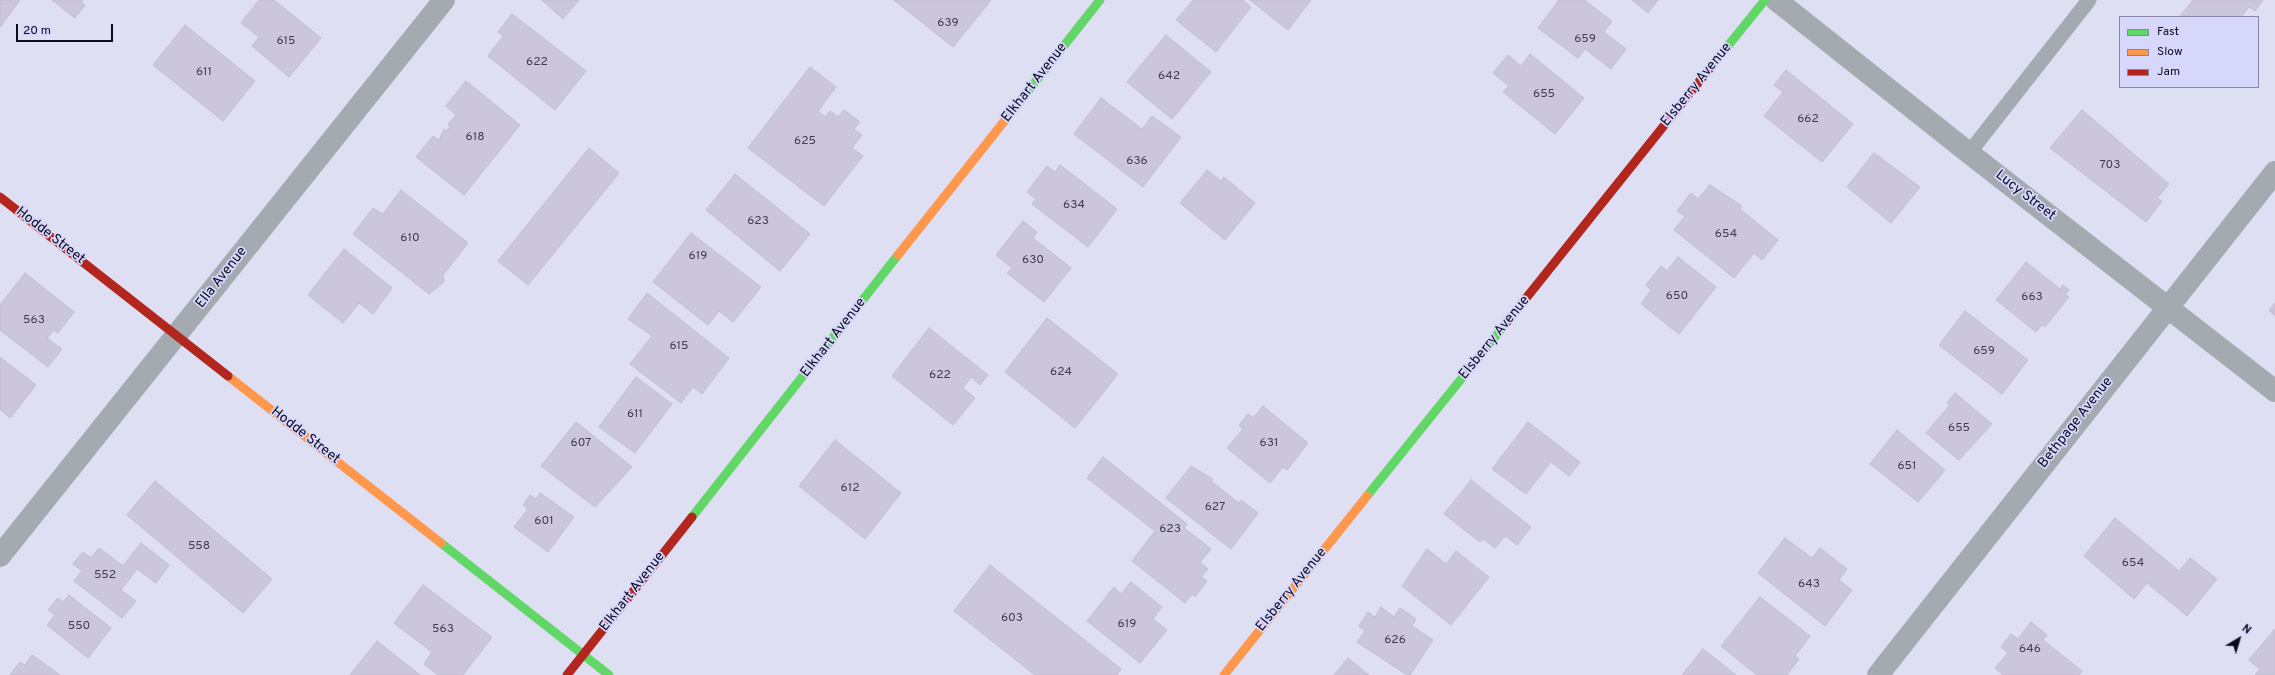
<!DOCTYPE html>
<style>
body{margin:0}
#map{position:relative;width:2275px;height:675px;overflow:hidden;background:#dfdff4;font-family:Overpass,sans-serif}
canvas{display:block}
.legend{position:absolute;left:2119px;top:16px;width:140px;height:72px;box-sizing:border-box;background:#d7d7fc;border:1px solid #8685a4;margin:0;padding:5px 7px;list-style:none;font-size:12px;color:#0d0b20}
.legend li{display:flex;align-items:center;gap:8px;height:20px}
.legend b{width:20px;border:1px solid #8685a4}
.north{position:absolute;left:2219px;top:619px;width:40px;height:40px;-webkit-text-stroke:3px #d7d7fc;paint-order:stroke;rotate:38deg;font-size:11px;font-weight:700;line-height:16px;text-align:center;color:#0d0b20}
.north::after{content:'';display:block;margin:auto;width:14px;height:18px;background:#0d0b20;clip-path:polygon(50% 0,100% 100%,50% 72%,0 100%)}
.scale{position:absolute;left:16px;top:24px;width:97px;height:18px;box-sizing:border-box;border:2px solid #0d0b20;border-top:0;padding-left:5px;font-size:12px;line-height:14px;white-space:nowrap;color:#0d0b20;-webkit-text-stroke:3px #d7d7fc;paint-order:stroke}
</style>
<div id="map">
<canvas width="2275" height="675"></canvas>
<ul class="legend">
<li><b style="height:5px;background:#63d668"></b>Fast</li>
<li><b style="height:5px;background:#ff974d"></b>Slow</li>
<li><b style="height:5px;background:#b3261e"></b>Jam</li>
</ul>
<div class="north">N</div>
<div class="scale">20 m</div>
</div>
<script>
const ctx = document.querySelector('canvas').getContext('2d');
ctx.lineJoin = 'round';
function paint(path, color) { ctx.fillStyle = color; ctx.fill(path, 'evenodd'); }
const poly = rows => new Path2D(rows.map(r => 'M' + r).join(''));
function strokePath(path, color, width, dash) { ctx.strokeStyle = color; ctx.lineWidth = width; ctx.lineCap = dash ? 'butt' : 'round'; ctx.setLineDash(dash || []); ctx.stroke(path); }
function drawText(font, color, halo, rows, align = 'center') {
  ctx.font = font + ' Overpass,sans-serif'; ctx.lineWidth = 3.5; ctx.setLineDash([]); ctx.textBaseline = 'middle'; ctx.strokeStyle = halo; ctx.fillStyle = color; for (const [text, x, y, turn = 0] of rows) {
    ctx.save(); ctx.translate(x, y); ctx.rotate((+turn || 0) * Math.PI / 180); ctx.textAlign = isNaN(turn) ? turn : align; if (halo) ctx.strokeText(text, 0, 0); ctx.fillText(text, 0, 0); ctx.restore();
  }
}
const building = poly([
 [0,0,20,0,0,27,0,0],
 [52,0,83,0,81,2,85,5,75,18,52,0],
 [259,0,274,0,321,38,289,77,252,46,259,37,241,23,259,0],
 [542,0,579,0,563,19,542,0],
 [894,0,991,0,953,47,894,0],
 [1193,0,1243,0,1251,7,1216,52,1176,20,1193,0],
 [1250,0,1311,0,1288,30,1250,0],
 [1559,0,1584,0,1612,21,1604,32,1626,49,1611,69,1585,49,1578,58,1538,28,1559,0],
 [1632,0,1658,0,1648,13,1632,0],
 [2193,0,2263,0,2255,11,2249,7,2241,17,2179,17,2193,0],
 [512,14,586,71,555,110,488,56,503,36,498,32,512,14],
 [185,25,255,81,223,121,153,65,185,25],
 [1166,35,1211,72,1172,119,1127,82,1166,35],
 [1530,54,1584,98,1555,134,1503,92,1509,86,1493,73,1508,55,1521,66,1530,54],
 [810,67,836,87,818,111,825,117,830,111,838,117,844,110,860,122,854,129,862,135,852,148,863,156,824,206,748,148,810,67],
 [1786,70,1853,124,1822,162,1764,116,1783,92,1774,85,1786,70],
 [466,81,520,125,464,195,416,157,433,136,439,140,444,129,447,131,450,126,448,124,456,115,446,106,466,81],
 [1101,98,1142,129,1152,116,1181,137,1143,187,1074,134,1101,98],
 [2082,110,2169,184,2157,198,2162,201,2146,222,2050,148,2082,110],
 [589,148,619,173,528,285,498,261,589,148],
 [1874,153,1920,187,1891,223,1847,187,1874,153],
 [1060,165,1117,209,1088,247,1032,204,1036,199,1027,192,1047,166,1055,172,1060,165],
 [1207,170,1221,181,1224,177,1255,203,1225,240,1180,203,1207,170],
 [735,174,810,234,780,271,706,210,735,174],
 [1710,185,1742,206,1740,209,1778,240,1762,260,1754,253,1734,278,1674,230,1685,216,1677,211,1691,193,1698,199,1710,185],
 [401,190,468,243,443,275,444,282,429,294,353,234,373,208,383,214,401,190],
 [1023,221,1037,232,1033,238,1071,268,1044,302,1007,273,1012,268,996,255,1023,221],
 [691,233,761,287,733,322,719,311,708,325,653,282,691,233],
 [344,249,392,288,373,314,359,303,343,323,308,295,344,249],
 [1678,257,1716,287,1679,334,1641,304,1651,290,1646,285,1661,266,1667,271,1678,257],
 [2026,262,2060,289,2063,285,2069,290,2065,294,2069,297,2045,327,2042,325,2036,332,1996,300,2026,262],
 [25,273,74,312,58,333,54,330,47,338,62,349,48,367,0,330,0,305,25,273],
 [647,293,729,358,702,394,693,387,681,403,630,364,652,336,628,319,647,293],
 [2275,303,2275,316,2269,310,2275,303],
 [1965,311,2028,360,2002,394,1939,345,1965,311],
 [1047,318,1118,374,1075,428,1005,372,1047,318],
 [929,328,988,375,980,385,971,377,963,388,975,398,953,425,892,376,929,328],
 [0,357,36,385,10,418,0,409,0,357],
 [636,377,672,404,635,453,599,427,636,377],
 [1955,393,1992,424,1959,460,1926,433,1950,405,1947,403,1955,393],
 [1263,406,1308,443,1287,470,1283,467,1270,483,1227,448,1243,429,1239,425,1248,414,1253,418,1263,406],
 [576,422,632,467,595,507,541,466,576,422],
 [1528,422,1580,462,1569,476,1551,462,1526,494,1492,469,1528,422],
 [1897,430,1945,470,1918,502,1870,464,1897,430],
 [835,440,901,493,865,539,799,486,835,440],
 [1103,457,1187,524,1184,528,1211,549,1200,562,1208,569,1201,577,1207,581,1195,597,1192,594,1185,603,1132,561,1155,531,1087,478,1103,457],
 [1191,466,1213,479,1211,481,1239,503,1241,500,1258,513,1231,549,1166,498,1191,466],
 [1471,480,1531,527,1517,545,1505,536,1495,548,1483,539,1480,542,1444,514,1471,480],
 [155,481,272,579,243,613,127,515,155,481],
 [540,493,574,517,548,552,514,527,528,509,523,505,530,495,536,499,540,493],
 [2115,518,2179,571,2190,558,2217,579,2187,616,2147,583,2134,599,2084,556,2115,518],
 [1785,538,1812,558,1820,548,1847,569,1839,580,1852,590,1825,626,1758,573,1785,538],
 [141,543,169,565,156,583,137,569,121,590,136,601,122,618,74,581,82,571,73,564,83,552,91,558,99,548,123,566,141,543],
 [1427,549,1446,564,1456,551,1489,577,1451,625,1402,586,1427,549],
 [990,565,1121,669,1117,675,1035,675,954,611,990,565],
 [1131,582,1162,607,1153,619,1167,630,1140,663,1087,621,1114,587,1121,594,1131,582],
 [423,585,492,637,463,675,438,675,424,664,432,652,394,623,423,585],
 [69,595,111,628,88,658,47,625,55,615,48,610,58,598,63,602,69,595],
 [1760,597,1810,636,1795,656,1799,659,1787,675,1757,675,1721,646,1760,597],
 [1381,607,1394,617,1400,608,1416,619,1412,626,1433,640,1410,675,1407,675,1357,642,1365,631,1359,626,1368,612,1375,617,1381,607],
 [2031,622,2047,635,2043,640,2082,671,2079,675,2003,675,1995,668,2008,653,2001,647,2011,634,2018,639,2031,622],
 [2275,629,2275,675,2255,675,2260,669,2249,660,2275,629],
 [377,641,420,675,350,675,377,641],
 [1703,649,1736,675,1682,675,1703,649],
 [32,655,60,675,10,675,20,662,25,665,32,655],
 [1348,658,1369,675,1334,675,1348,658]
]);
paint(building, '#cbc6db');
strokePath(building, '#c1bcd0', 1);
strokePath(poly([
 [1969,153,2089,0]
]), '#a4aaaf', 15);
strokePath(poly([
 [1776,0,1969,153,2275,391],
 [0,556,444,0],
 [1878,675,2275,172]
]), '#a4aaaf', 22);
strokePath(poly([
 [1710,68,1765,0],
 [1006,119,1100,0],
 [1367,496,1507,322],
 [692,517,898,255],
 [441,543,609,675]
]), '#63d668', 9);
strokePath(poly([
 [898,255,1006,119],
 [228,376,441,543],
 [1224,675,1367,496]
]), '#ff974d', 9);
strokePath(poly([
 [0,197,228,376],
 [1507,322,1710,68],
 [567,675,692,517]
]), '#b3261e', 9);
drawText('12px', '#403d52', null, [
 ["639",948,24],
 ["659",1585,40],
 ["615",286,42],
 ["622",537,63],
 ["611",204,73],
 ["642",1169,77],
 ["655",1544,95],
 ["662",1808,120],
 ["618",475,138],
 ["625",805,142],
 ["636",1137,162],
 ["703",2110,166],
 ["634",1074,206],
 ["623",758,222],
 ["654",1726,235],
 ["610",410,239],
 ["619",698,257],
 ["630",1033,261],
 ["650",1677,297],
 ["663",2032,298],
 ["563",34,321],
 ["615",679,347],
 ["659",1984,352],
 ["624",1061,373],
 ["622",940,376],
 ["611",635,415],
 ["655",1959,429],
 ["607",581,444],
 ["631",1269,444],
 ["651",1907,467],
 ["612",850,489],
 ["627",1215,508],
 ["601",544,522],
 ["623",1170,530],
 ["558",199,547],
 ["654",2133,564],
 ["552",105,576],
 ["643",1809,585],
 ["603",1012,619],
 ["619",1127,625],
 ["550",79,627],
 ["563",443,630],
 ["626",1395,641],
 ["646",2030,650]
]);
drawText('14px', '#0d0b20', '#d7d7fc', [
 ["Elkhart Avenue",1035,83,-52],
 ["Elsberry Avenue",1697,85,-51],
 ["Lucy Street",2025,196,38],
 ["Hodde Street",50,236,38],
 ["Ella Avenue",222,278,-52],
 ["Elkhart Avenue",834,338,-52],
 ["Elsberry Avenue",1495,338,-51],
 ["Bethpage Avenue",2076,423,-52],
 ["Hodde Street",305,436,38],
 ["Elsberry Avenue",1292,590,-51],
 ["Elkhart Avenue",633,592,-52]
]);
</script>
